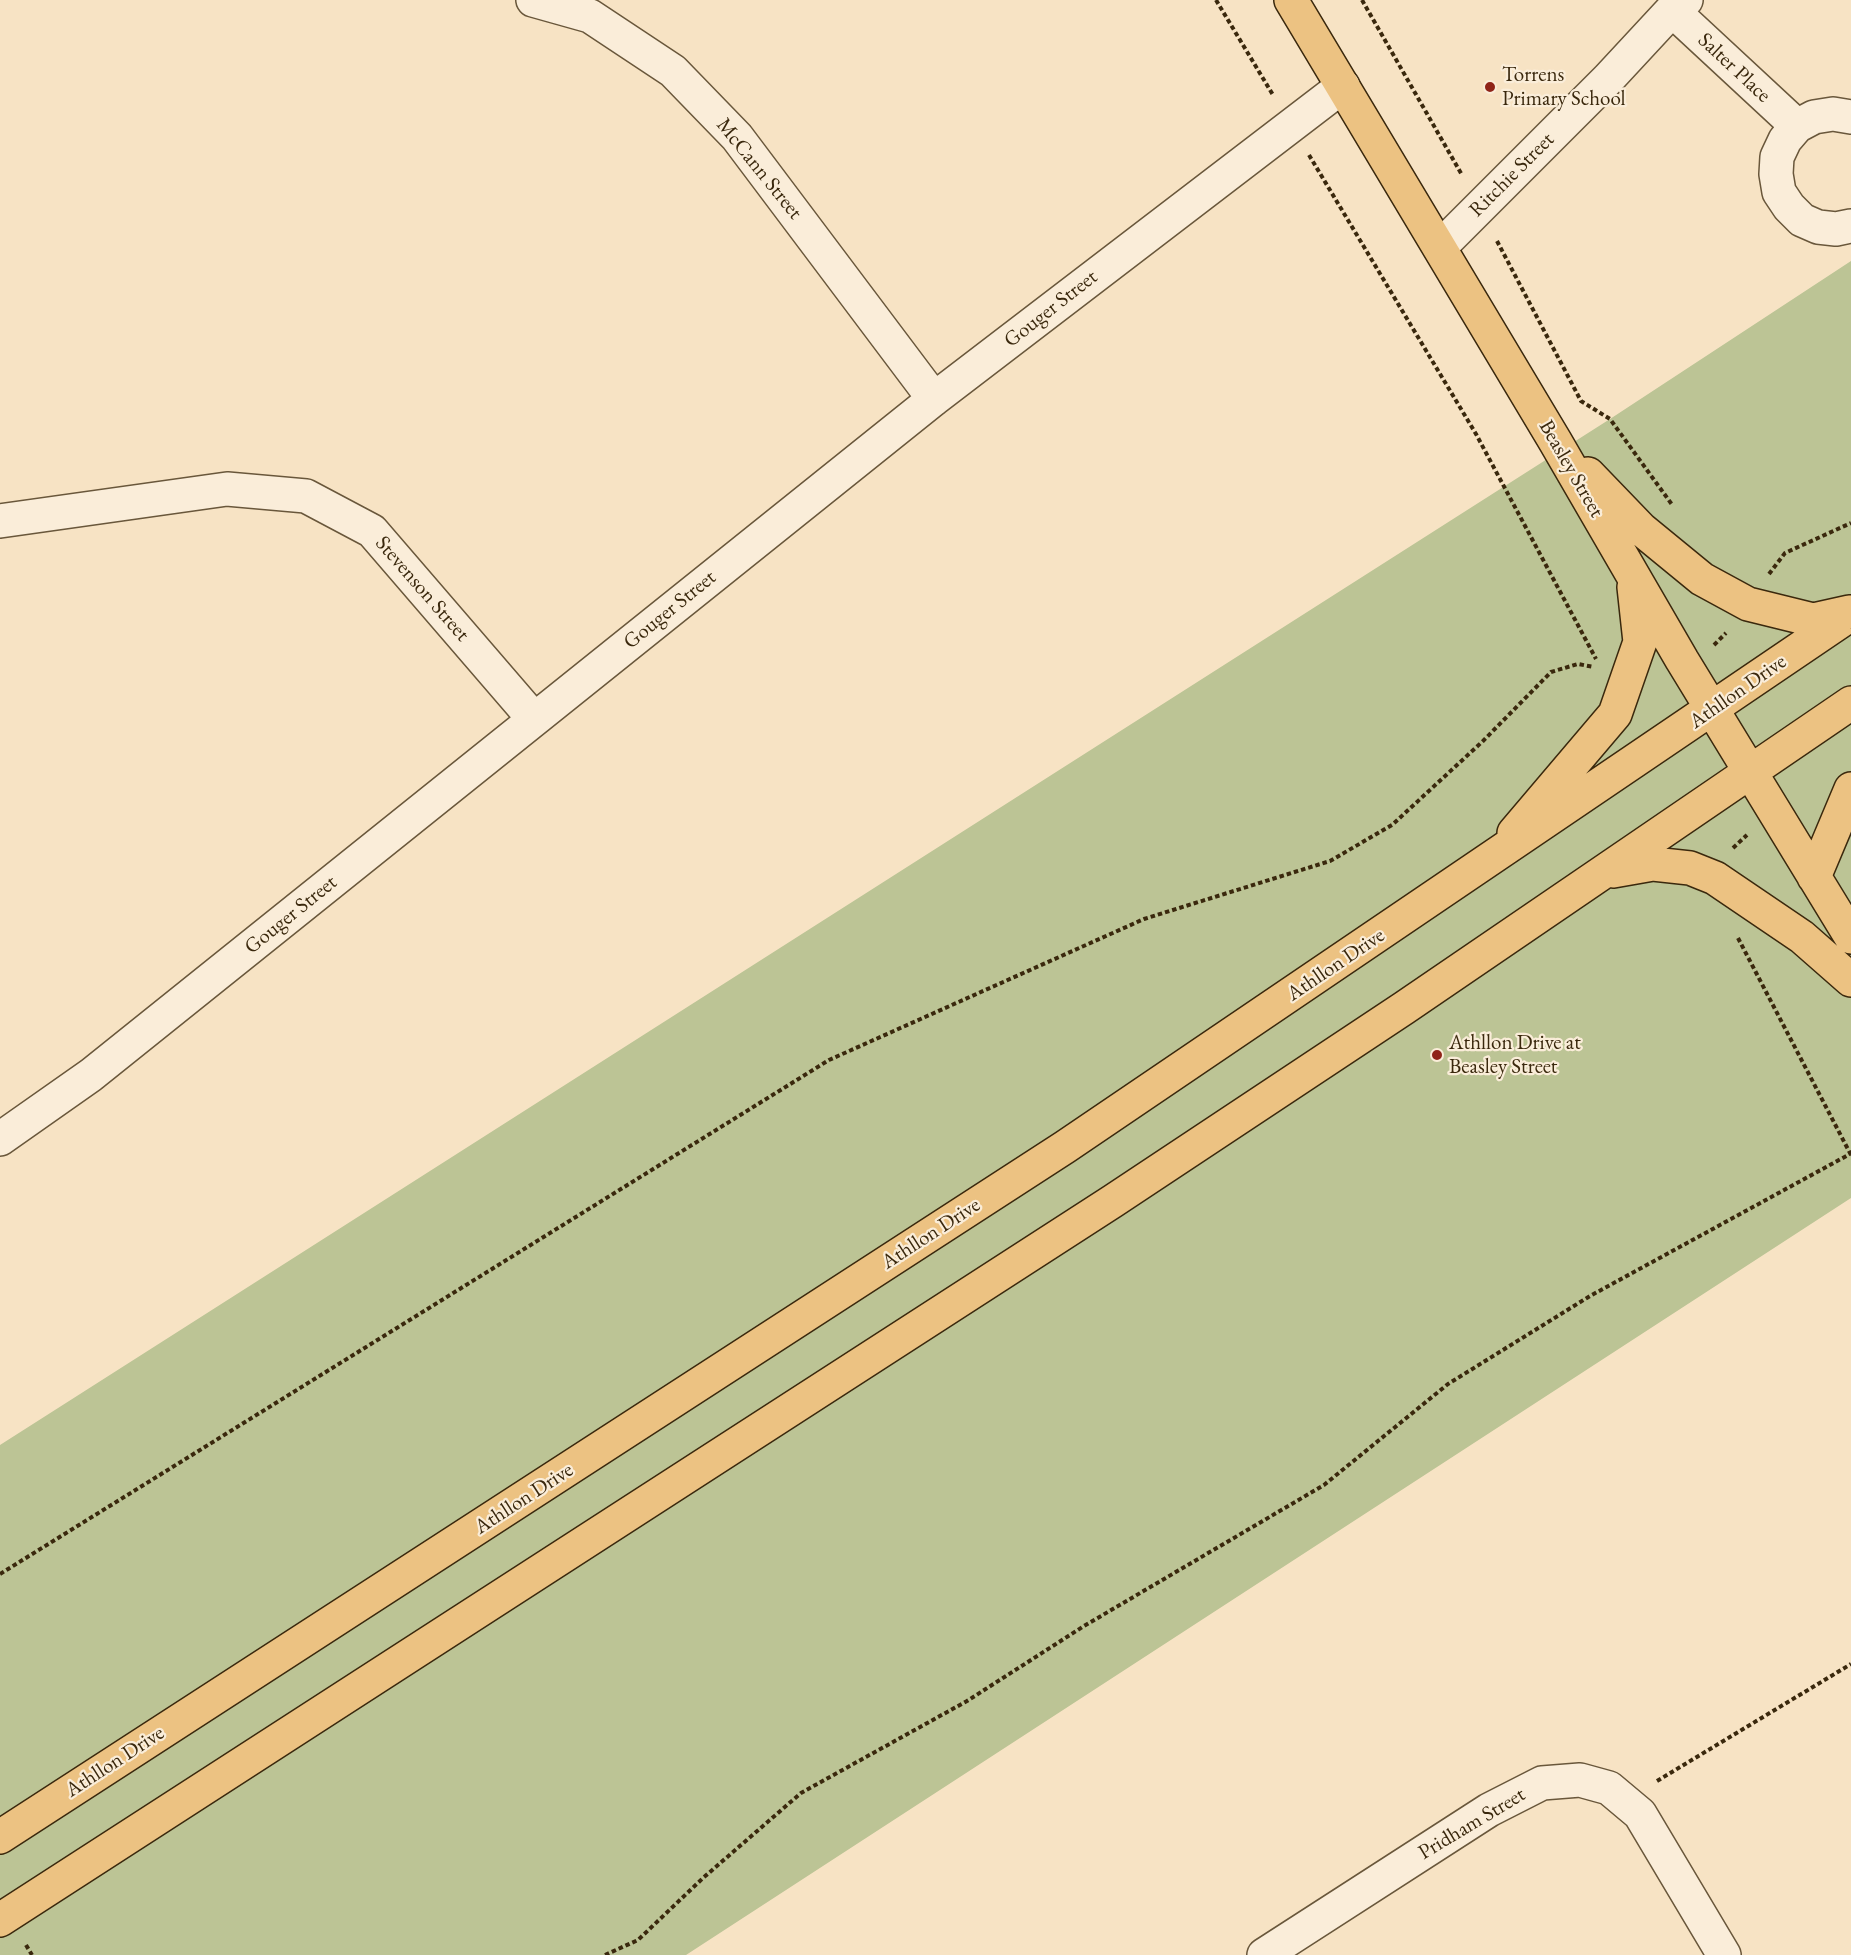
<!DOCTYPE html>
<style>
body{margin:0}
canvas{display:block;background:#f7e3c4}
</style>
<canvas width="1851" height="1955"></canvas>
<script>
const ctx = document.querySelector('canvas').getContext('2d');
ctx.lineJoin = 'round';
function paint(path, color) { ctx.fillStyle = color; ctx.fill(path, 'evenodd'); }
const poly = rows => new Path2D(rows.map(r => 'M' + r).join(''));
function strokePath(path, color, width, dash) { ctx.strokeStyle = color; ctx.lineWidth = width; ctx.lineCap = dash ? 'butt' : 'round'; ctx.setLineDash(dash || []); ctx.stroke(path); }
function drawText(font, color, halo, rows, align = 'center') {
  ctx.font = font + ' "EB Garamond",serif'; ctx.lineWidth = 4.5; ctx.setLineDash([]); ctx.textBaseline = 'middle'; ctx.strokeStyle = halo; ctx.fillStyle = color; for (const [text, x, y, turn = 0] of rows) {
    ctx.save(); ctx.translate(x, y); ctx.rotate((+turn || 0) * Math.PI / 180); ctx.textAlign = isNaN(turn) ? turn : align; if (halo) ctx.strokeText(text, 0, 0); ctx.fillText(text, 0, 0); ctx.restore();
  }
}
paint(poly([
 [1851,261,1851,1198,686,1955,0,1955,0,1445,1610,419]
]), '#bcc495');
const minor = poly([
 [533,0,590,16,673,71,737,137,934,399],
 [1672,10,1797,126],
 [1851,117,1833,114,1814,117,1797,126,1785,140,1777,157,1776,174,1779,192,1789,207,1802,220,1818,227,1836,229,1851,226],
 [1440,247,1608,79,1672,10,1686,0],
 [0,521,227,489,306,496,372,531,534,719],
 [0,1139,91,1075,934,399,1343,86],
 [1264,1955,1489,1810,1542,1783,1580,1780,1609,1788,1640,1814,1724,1955]
]);
const major = poly([
 [1291,0,1555,441,1682,660,1851,937],
 [1588,474,1641,529,1702,579,1748,604,1813,620,1849,612],
 [1514,833,1615,714,1640,642,1634,587],
 [1613,871,1653,864,1690,868,1715,878,1802,937,1851,980],
 [1814,877,1851,789],
 [0,1837,1065,1147,1851,614],
 [0,1920,1113,1201,1404,1008,1851,703]
]);
strokePath(minor, '#69573b', 36);
strokePath(major, '#3a280d', 36);
strokePath(poly([
 [1216,0,1273,95],
 [1362,0,1462,175],
 [1309,155,1476,434,1596,659],
 [1497,241,1581,401,1610,419,1673,506],
 [1769,574,1785,553,1851,523],
 [1714,645,1726,633],
 [1733,848,1747,835],
 [1738,938,1851,1155],
 [0,1574,829,1060,1144,919,1330,861,1392,825,1483,741,1551,672,1578,664,1594,667],
 [1657,1781,1851,1664],
 [26,1945,32,1955],
 [605,1955,638,1940,703,1878,801,1793,967,1701,1084,1626,1324,1485,1448,1384,1590,1296,1850,1154]
]), '#3a280d', 4, [4.5, 3]);
strokePath(minor, '#faedd9', 33);
strokePath(major, '#ecc282', 33);
for (const [x, y, r, color] of [
 [1490,87,6,"#8f2418"],
 [1437,1055,6,"#8f2418"]
]) { const dot = new Path2D(); dot.arc(x, y, r, 0, 2 * Math.PI); ctx.fillStyle = color; ctx.fill(dot); strokePath(dot, '#faedd9', 2); }
drawText('21px', '#3a280d', '#faedd9', [
 ["Salter Place",1734,68,43],
 ["McCann Street",759,169,51],
 ["Ritchie Street",1512,175,-45],
 ["Gouger Street",1051,309,-38],
 ["Beasley Street",1571,469,60],
 ["Stevenson Street",422,589,49],
 ["Gouger Street",670,610,-39],
 ["Athllon Drive",1738,692,-35],
 ["Gouger Street",291,915,-39],
 ["Athllon Drive",1336,965,-34],
 ["Athllon Drive",931,1234,-33],
 ["Athllon Drive",524,1499,-33],
 ["Athllon Drive",115,1762,-33],
 ["Pridham Street",1472,1824,-31]
]);
drawText('21px', '#3a280d', '#faedd9', [
 ["Torrens",1502,75],
 ["Primary School",1502,99],
 ["Athllon Drive at",1449,1043],
 ["Beasley Street",1449,1067]
], 'left');
</script>
